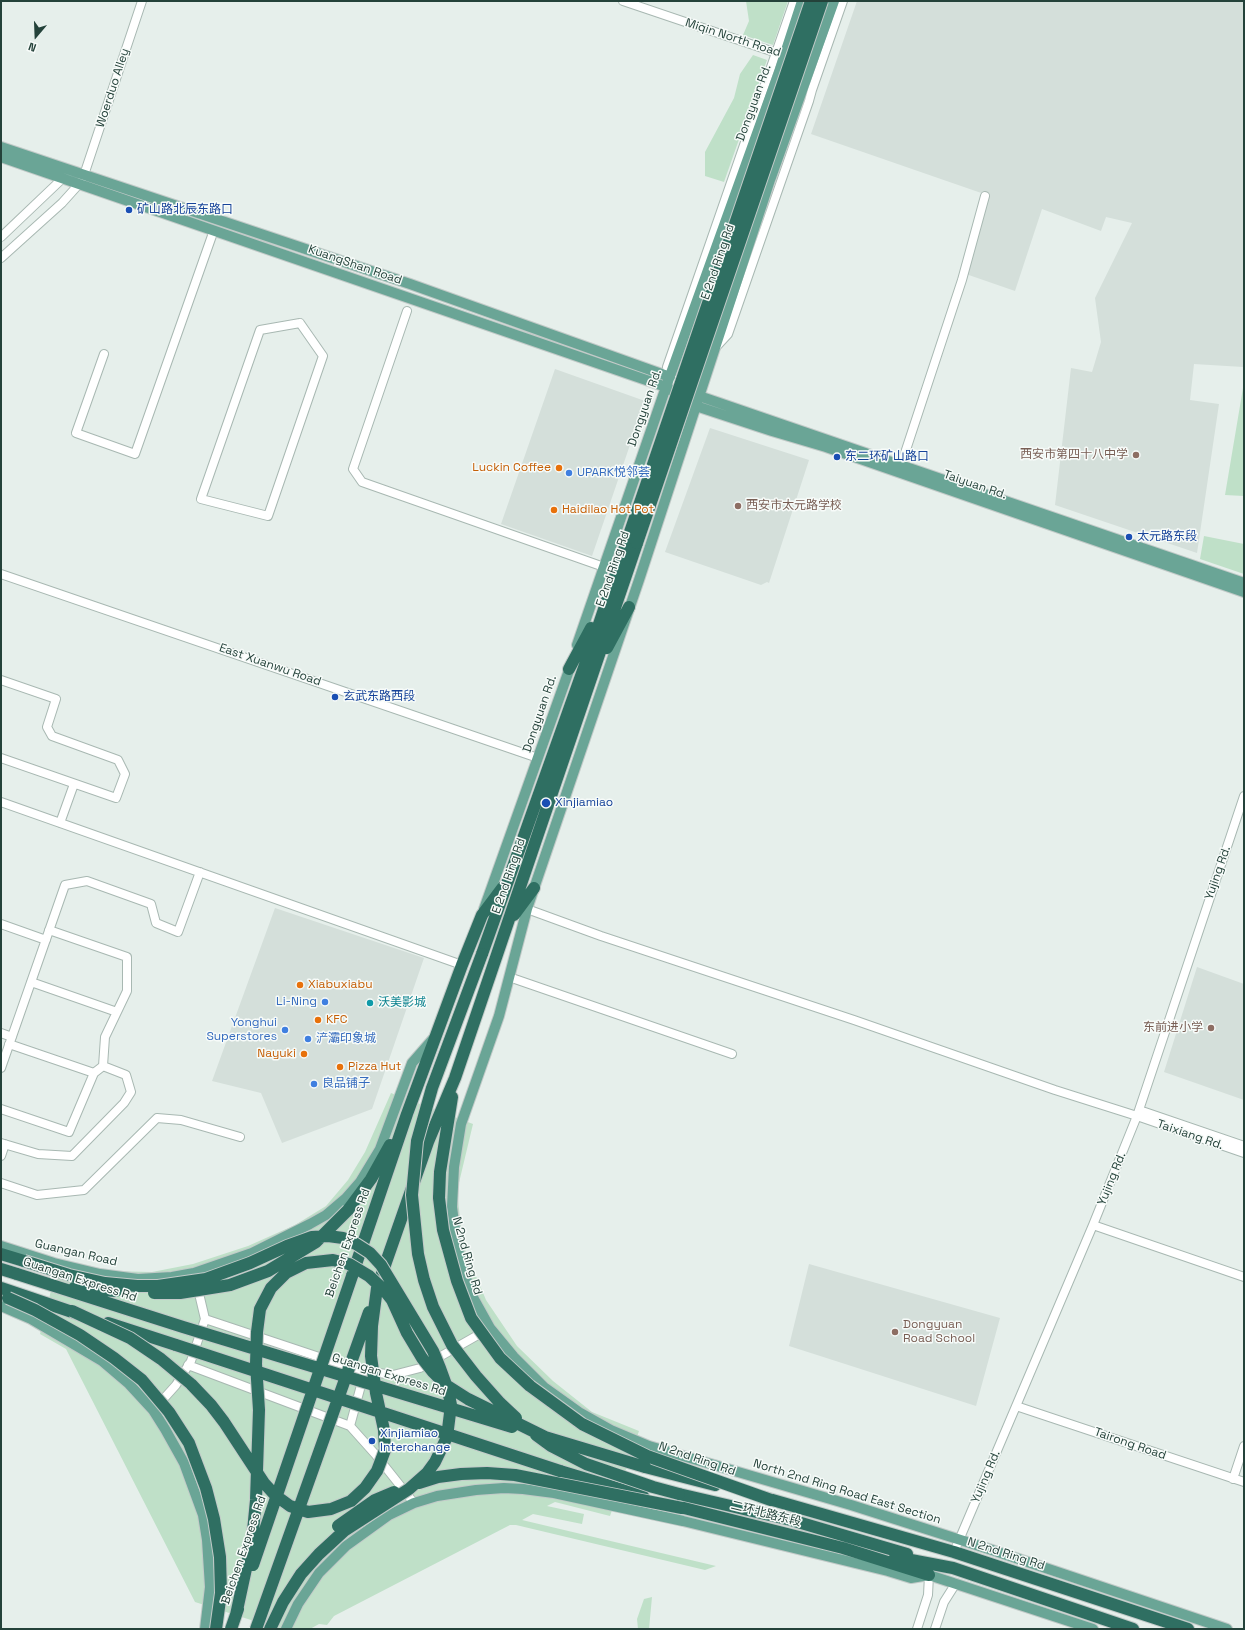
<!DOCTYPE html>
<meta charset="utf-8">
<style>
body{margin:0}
#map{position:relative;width:1245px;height:1630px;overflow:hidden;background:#e6efeb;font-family:"Space Grotesk",sans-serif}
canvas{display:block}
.frame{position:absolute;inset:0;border:2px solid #24423a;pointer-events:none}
.north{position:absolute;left:16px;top:16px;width:40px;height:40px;-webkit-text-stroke:3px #f7fbf9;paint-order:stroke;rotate:199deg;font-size:11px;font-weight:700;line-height:16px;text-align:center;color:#24423a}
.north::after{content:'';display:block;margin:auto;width:14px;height:18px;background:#24423a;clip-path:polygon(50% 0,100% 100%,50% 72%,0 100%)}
</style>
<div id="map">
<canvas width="1245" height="1630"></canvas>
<div class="frame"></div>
<div class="north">N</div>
</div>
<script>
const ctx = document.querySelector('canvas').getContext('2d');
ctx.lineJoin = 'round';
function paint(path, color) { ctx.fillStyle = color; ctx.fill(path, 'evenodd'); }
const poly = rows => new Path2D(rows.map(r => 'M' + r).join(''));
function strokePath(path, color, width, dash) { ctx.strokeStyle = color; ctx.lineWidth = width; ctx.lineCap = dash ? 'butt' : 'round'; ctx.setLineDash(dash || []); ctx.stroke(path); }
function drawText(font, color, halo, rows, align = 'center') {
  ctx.font = font + ' "Space Grotesk","Noto Sans SC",sans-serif'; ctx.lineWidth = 3; ctx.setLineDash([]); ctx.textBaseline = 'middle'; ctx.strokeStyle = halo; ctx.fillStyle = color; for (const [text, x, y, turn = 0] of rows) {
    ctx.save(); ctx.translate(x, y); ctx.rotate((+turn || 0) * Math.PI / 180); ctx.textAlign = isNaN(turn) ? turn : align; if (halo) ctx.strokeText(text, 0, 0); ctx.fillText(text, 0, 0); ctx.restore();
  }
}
paint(poly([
 [857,1,1244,1,1244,362,1243,367,1194,364,1190,400,1219,404,1197,553,1055,505,1071,368,1092,372,1101,342,1095,298,1132,223,1106,217,1101,231,1042,209,1015,291,963,273,987,195,811,134],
 [555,369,645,401,592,556,501,524],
 [710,428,809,460,769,583,767,582,761,585,665,552],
 [275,908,424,958,372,1109,282,1143,261,1093,212,1081],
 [1197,967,1244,984,1244,1100,1164,1072],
 [809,1264,1000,1318,976,1406,789,1346]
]), '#d4dfda');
paint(poly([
 [746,1,788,1,773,45,743,35,749,21],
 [753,55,767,60,724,182,705,176,705,152,734,98,740,74],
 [1244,382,1244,496,1225,495],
 [1204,536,1244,544,1244,574,1200,559],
 [391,1093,473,1124,457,1191,463,1245,486,1300,517,1346,553,1381,592,1412,639,1431,610,1516,555,1502,547,1506,584,1514,582,1524,533,1514,522,1520,716,1566,705,1570,516,1525,510,1525,334,1616,327,1625,319,1624,310,1629,279,1629,195,1602,66,1349,40,1334,59,1259,107,1271,152,1272,193,1264,248,1246,295,1225,326,1206,348,1180,365,1152],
 [652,1597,649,1629,638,1629,637,1619,644,1599]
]), '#bfe0c8');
const minor = poly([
 [623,1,780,54],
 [1,237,63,178,68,177],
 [1,258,62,203,80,183,84,175,142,1],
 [407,311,353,469,362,482,604,567],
 [300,323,323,356,268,516,201,499,260,330,300,323],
 [716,347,728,334,809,101,812,90,843,1],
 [104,354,76,433,135,454,214,230],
 [683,386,670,377,667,367,794,1],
 [901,465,962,280,985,196],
 [1,574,538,758],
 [1,680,56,699,47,727,52,736,118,760,125,774,116,798,1,758],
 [1,802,462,965],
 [60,823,74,784],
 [527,909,601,936,854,1020,1055,1090,1137,1116,1244,1153],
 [1,924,46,940],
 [509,977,732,1054],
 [31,982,117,1012],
 [1,1033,12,1037],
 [9,1044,94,1073],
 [1,1068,65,885,87,881,151,904,156,923,178,932,200,872],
 [1,1109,69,1132,94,1073,103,1066,105,1037,127,991,127,957,49,930],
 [1139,1110,1244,1146],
 [1,1143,38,1154,72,1156,124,1103,131,1092,126,1075,103,1066],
 [1,1156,5,1144],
 [1,1183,37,1195,84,1190,157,1118,181,1120,240,1137],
 [1093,1225,1244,1277],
 [205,1319,358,1370,393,1375,420,1368,485,1331],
 [188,1365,350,1426,375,1454,414,1503],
 [158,1405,176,1385,191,1361,205,1319,197,1285],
 [1016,1406,1244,1482],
 [350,1426,363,1378],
 [1233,1479,1244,1446],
 [954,1552,1093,1225,1137,1116,1244,796],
 [917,1629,928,1595,929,1575],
 [935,1629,944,1602,956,1583]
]);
const major = poly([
 [834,1,770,180,639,580,527,909,499,1016,461,1124,454,1167,452,1207,457,1246,470,1292,490,1328,514,1357,544,1387,579,1412,611,1430,649,1446,851,1505,992,1550,1227,1629],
 [1,147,410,284,670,377],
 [1,157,652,382,666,387,696,406,772,431,826,447,1244,592],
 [699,396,1244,583],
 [577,645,666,387,779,72,802,1],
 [484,909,572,662],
 [1,1246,54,1263,100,1274,138,1279,172,1277,194,1273,252,1253,310,1224,326,1215,346,1198,360,1182,380,1149,412,1063,433,1039],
 [1,1306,31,1319,102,1361,129,1384,153,1410,165,1429,184,1463,203,1515,207,1540,210,1587,205,1629],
 [286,1629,298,1604,319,1573,346,1546,389,1515,414,1503,437,1496,476,1490,504,1488,523,1489,554,1493,683,1521,888,1571,911,1578,929,1575,1093,1629]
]);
const highway = poly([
 [607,648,629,607],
 [569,669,591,628],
 [514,915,534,888],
 [482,954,592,645,628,538],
 [439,1198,440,1172,452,1097],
 [348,1210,371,1179,390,1145],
 [1,1254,24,1261],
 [1,1269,17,1274],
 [352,1276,407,1114,462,965,482,915,503,887],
 [1,1288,81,1315],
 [377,1288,428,1142,455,1078,637,543],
 [108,1323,176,1345],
 [645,1467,715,1485],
 [560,1471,643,1496],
 [679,1494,791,1520,907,1554],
 [762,1497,954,1552,1188,1629],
 [672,1505,843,1548,929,1575],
 [895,1557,953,1568,1133,1629]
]);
strokePath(minor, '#a8b8b2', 10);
strokePath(major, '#c2cac8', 12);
strokePath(highway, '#c2cac8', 14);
strokePath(minor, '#fff', 8);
strokePath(major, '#6aa596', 10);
strokePath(highway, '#2f6f62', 12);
const highwayBridge = poly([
 [628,538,811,1],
 [637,543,822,1],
 [482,954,432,1088,417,1141,412,1195,418,1254,424,1280,433,1307,452,1345,476,1376,500,1403,516,1418],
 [439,1198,443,1230,457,1281,471,1318,500,1358,530,1386,582,1424,647,1456,771,1500],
 [24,1261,69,1275,105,1283,137,1286,158,1286,206,1279,250,1263,287,1246,312,1237,328,1236,343,1238,356,1244,370,1253,381,1265,433,1351,440,1368,448,1390,451,1405,447,1437,435,1462,427,1473,409,1489,344,1531,319,1554,301,1574,283,1602,270,1629],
 [17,1274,183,1327,512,1427],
 [74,1288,116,1291],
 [154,1293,180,1293,230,1285,268,1271,316,1242,348,1210],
 [8,1298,35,1310,80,1335,114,1358,142,1380,169,1412,189,1443,206,1488,214,1519,220,1557,221,1593,216,1629],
 [72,1311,130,1338,161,1359,191,1384,211,1405,224,1422,264,1483,275,1495,290,1506,308,1512,331,1509,351,1501,365,1488,377,1471,385,1450,384,1430,376,1393,371,1356,372,1326,377,1288],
 [176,1345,560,1471],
 [536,1435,551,1446,586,1464,653,1487,679,1494],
 [545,1437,645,1467],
 [419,1483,438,1477,461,1474,487,1473,515,1475,682,1508],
 [338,1526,375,1500,394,1492],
 [253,1565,352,1276],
 [236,1615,252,1541,256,1500,259,1410,256,1364,257,1332,260,1309,271,1288,286,1273,306,1263,333,1260,349,1264,369,1276,384,1290,392,1300,407,1333,422,1358,433,1372,446,1385,468,1399,545,1437],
 [231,1629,238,1609],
 [256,1629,369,1312]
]);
strokePath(highwayBridge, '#c2cac8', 14, []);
strokePath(highwayBridge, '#2f6f62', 12);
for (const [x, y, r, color] of [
 [129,210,4,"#1a4fb4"],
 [1136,455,4,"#8d6e63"],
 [837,457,4,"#1a4fb4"],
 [559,468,4,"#e8710a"],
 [569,473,4,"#3f7fe0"],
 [738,506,4,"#8d6e63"],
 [554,510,4,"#e8710a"],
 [1129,537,4,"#1a4fb4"],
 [335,697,4,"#1a4fb4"],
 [546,803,5,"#1a4fb4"],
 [300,985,4,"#e8710a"],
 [325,1002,4,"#3f7fe0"],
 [370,1003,4,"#0f9aa8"],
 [318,1020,4,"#e8710a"],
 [1211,1028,4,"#8d6e63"],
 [285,1030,4,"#3f7fe0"],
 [308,1039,4,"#3f7fe0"],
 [304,1054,4,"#e8710a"],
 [340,1067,4,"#e8710a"],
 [314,1084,4,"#3f7fe0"],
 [895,1332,4,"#8d6e63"],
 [372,1441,4,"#1a4fb4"]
]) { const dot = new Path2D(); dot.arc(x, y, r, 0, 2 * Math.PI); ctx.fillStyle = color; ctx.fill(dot); strokePath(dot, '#f7fbf9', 1.5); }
drawText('12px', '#24423a', '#f7fbf9', [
 ["Miqin North Road",733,38,18],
 ["Woerduo Alley",113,88,-72],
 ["Dongyuan Rd.",754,103,-70],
 ["E 2nd Ring Rd",718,262,-71],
 ["KuangShan Road",355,265,19],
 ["Dongyuan Rd.",645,408,-71],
 ["Taiyuan Rd.",975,485,19],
 ["E 2nd Ring Rd",613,569,-71],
 ["East Xuanwu Road",270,665,19],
 ["Dongyuan Rd.",540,714,-71],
 ["Yujing Rd.",1218,873,-71],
 ["E 2nd Ring Rd",509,876,-71],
 ["Taixiang Rd.",1190,1135,19],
 ["Yujing Rd.",1112,1179,-68],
 ["Beichen Express Rd",348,1243,-71],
 ["Guangan Road",76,1253,13],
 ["N 2nd Ring Rd",467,1256,74],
 ["Guangan Express Rd",80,1280,18],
 ["Guangan Express Rd",389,1375,17],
 ["Tairong Road",1130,1444,19],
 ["N 2nd Ring Rd",697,1459,19],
 ["Yujing Rd.",986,1477,-67],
 ["North 2nd Ring Road East Section",847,1492,17],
 ["二环北路东段",766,1514,14],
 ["Beichen Express Rd",244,1550,-71],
 ["N 2nd Ring Rd",1006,1554,18]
]);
drawText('12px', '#164399', '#f7fbf9', [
 ["矿山路北辰东路口",137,210],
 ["东二环矿山路口",845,457],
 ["太元路东段",1137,537],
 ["玄武东路西段",343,697],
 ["Xinjiamiao",555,803],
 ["Xinjiamiao",380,1434],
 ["Interchange",380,1448]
], 'left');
drawText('12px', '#785e54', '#f7fbf9', [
 ["西安市第四十八中学",1128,455],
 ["西安市太元路学校",746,506,"left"],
 ["东前进小学",1203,1028],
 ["Dongyuan",903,1325,"left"],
 ["Road School",903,1339,"left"]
], 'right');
drawText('12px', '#c56008', '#f7fbf9', [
 ["Luckin Coffee",551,468,"right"],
 ["Haidilao Hot Pot",562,510],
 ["Xiabuxiabu",308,985],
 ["KFC",326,1020],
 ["Nayuki",296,1054,"right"],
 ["Pizza Hut",348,1067]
], 'left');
drawText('12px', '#366cbe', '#f7fbf9', [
 ["UPARK悦邻荟",577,473],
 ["Li-Ning",317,1002,"right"],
 ["Yonghui",277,1023,"right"],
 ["Superstores",277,1037,"right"],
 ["浐灞印象城",316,1039],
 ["良品铺子",322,1084]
], 'left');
drawText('12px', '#0d838f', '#f7fbf9', [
 ["沃美影城",378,1003]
], 'left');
</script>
